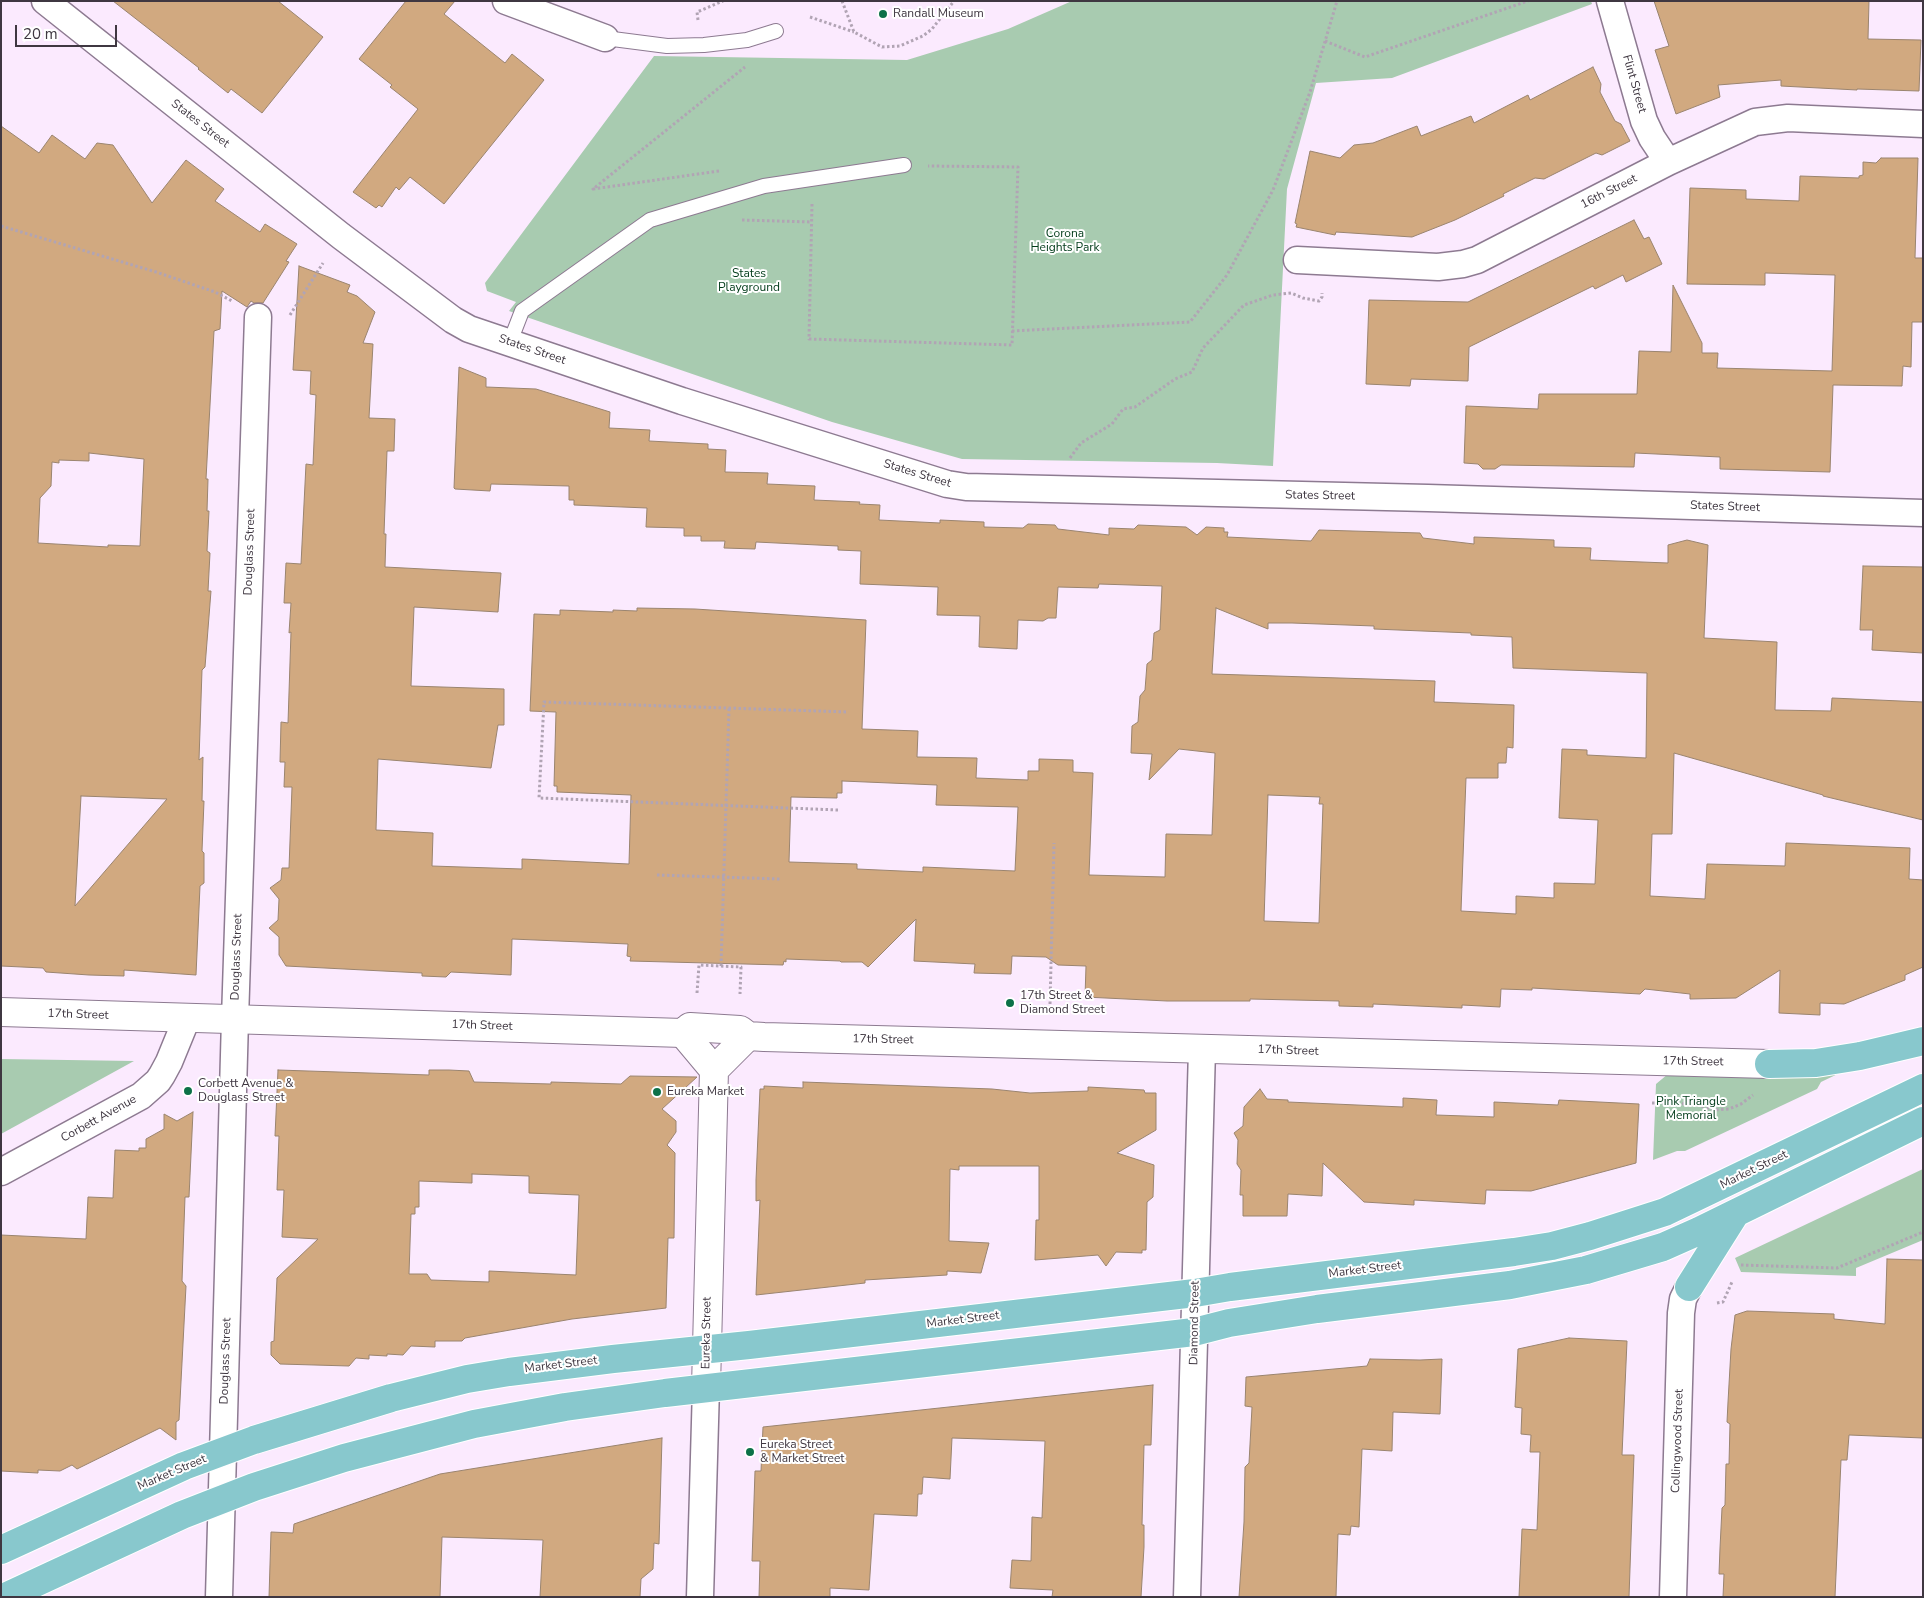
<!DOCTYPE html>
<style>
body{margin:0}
#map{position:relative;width:1924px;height:1598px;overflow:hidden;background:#fbeafe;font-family:"Nunito Sans",sans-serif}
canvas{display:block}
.frame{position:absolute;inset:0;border:2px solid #3f3741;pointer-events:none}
.scale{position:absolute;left:15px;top:25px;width:102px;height:22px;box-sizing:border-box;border:2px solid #3f3741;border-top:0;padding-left:6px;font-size:15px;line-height:18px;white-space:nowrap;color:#3f3741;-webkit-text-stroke:4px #fff;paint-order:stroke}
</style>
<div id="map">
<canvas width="1924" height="1598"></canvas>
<div class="frame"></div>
<div class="scale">20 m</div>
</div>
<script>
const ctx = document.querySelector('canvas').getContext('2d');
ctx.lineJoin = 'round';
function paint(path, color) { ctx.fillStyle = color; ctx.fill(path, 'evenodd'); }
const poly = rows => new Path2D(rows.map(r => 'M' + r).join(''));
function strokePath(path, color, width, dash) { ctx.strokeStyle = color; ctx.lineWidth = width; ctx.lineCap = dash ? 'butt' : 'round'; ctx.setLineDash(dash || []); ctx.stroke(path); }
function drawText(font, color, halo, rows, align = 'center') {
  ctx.font = font + ' "Nunito Sans",sans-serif'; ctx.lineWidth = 4; ctx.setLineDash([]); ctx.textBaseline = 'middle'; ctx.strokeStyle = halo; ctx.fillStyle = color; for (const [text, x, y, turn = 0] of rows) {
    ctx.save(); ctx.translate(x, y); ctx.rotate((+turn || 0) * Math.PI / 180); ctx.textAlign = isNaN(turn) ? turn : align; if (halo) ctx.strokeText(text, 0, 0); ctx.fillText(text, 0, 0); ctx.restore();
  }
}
paint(poly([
 [1072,1,1591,1,1592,4,1392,78,1316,83,1287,189,1273,466,1217,463,962,459,832,422,509,311,516,302,487,291,485,283,654,56,907,60,1008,29],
 [1,1059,134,1061,1,1134],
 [1844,1071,1821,1082,1817,1089,1685,1151,1677,1151,1653,1160,1656,1084,1668,1074],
 [1923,1169,1923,1240,1856,1268,1856,1276,1741,1272,1735,1258]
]), '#a8cbb0');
const building = poly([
 [113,1,278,1,323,37,262,113,231,89,228,93,198,69,199,68,113,1],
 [406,1,455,1,444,14,505,63,512,54,544,80,444,204,410,177,399,190,396,187,382,207,379,205,376,208,353,192,418,109,390,87,392,85,359,59,406,1],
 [1654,1,1869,1,1868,39,1921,40,1919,91,1857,89,1857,90,1781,86,1781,80,1718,85,1720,97,1676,114,1655,50,1669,46,1654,1],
 [1593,67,1601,84,1600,92,1615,121,1621,124,1630,141,1602,155,1596,153,1544,179,1535,178,1503,194,1504,196,1455,220,1412,237,1336,232,1335,235,1296,227,1297,224,1295,223,1310,151,1340,158,1354,145,1373,143,1417,126,1421,136,1471,116,1474,123,1528,95,1530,100,1593,67],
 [1,126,39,153,52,135,85,159,97,143,113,145,152,203,186,160,224,189,215,201,260,232,265,224,297,244,286,261,289,262,263,303,254,303,251,301,247,307,222,291,220,329,214,331,206,479,208,479,207,511,209,511,207,551,210,553,208,591,211,591,205,667,202,670,199,760,203,757,202,801,204,801,202,851,204,853,204,883,200,886,196,975,124,970,124,976,89,975,46,972,43,968,1,966,1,126],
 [89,453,144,459,140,546,108,545,108,547,38,543,40,498,51,486,52,462,59,463,59,460,89,461,89,453],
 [81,796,167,799,75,906,81,796],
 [1881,158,1918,158,1915,258,1923,258,1923,322,1912,322,1911,367,1903,366,1902,386,1833,385,1830,472,1720,469,1720,457,1635,453,1634,467,1501,465,1495,469,1483,469,1478,464,1464,463,1466,406,1538,409,1539,394,1637,394,1639,351,1671,352,1673,285,1702,343,1702,353,1718,353,1717,368,1832,371,1835,275,1765,273,1765,285,1687,284,1690,188,1746,190,1746,199,1799,201,1800,176,1859,178,1859,176,1863,175,1863,162,1876,163,1881,158],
 [1634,220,1644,239,1649,237,1662,264,1626,282,1623,275,1595,289,1593,286,1469,347,1468,381,1411,379,1410,386,1366,384,1369,300,1468,302,1634,220],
 [299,266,350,285,347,292,357,296,375,312,363,343,373,344,369,418,395,419,394,451,387,451,384,534,386,534,385,567,501,573,498,612,414,607,411,686,504,689,504,725,498,725,491,768,378,759,376,830,433,833,432,866,522,869,522,859,629,864,631,795,557,792,557,786,554,786,556,712,530,711,534,614,560,615,560,610,613,612,613,610,637,611,637,608,695,609,866,620,862,729,918,731,917,757,977,758,976,778,1028,780,1028,771,1039,771,1039,759,1073,760,1073,772,1093,773,1089,875,1165,877,1166,834,1212,835,1215,753,1179,749,1149,780,1152,754,1131,753,1132,726,1138,722,1140,696,1145,690,1147,664,1152,660,1154,633,1160,630,1162,586,1099,584,1098,588,1058,587,1056,618,1048,618,1043,621,1018,620,1017,649,979,647,980,616,937,615,938,587,860,584,861,551,838,550,838,546,756,542,755,549,724,548,725,541,701,541,701,536,684,536,684,528,646,527,647,508,574,505,574,500,569,500,569,486,491,484,490,491,455,489,454,488,459,367,486,378,486,387,536,389,610,412,609,428,650,430,649,441,708,444,708,449,726,450,725,472,768,473,767,484,815,486,814,500,860,502,859,504,880,505,879,520,940,523,940,520,984,522,984,527,1023,528,1028,524,1055,525,1058,529,1109,535,1109,528,1134,529,1138,525,1186,527,1197,535,1206,527,1224,528,1224,532,1228,532,1227,537,1311,541,1319,530,1420,533,1423,538,1474,544,1474,537,1554,540,1554,547,1591,548,1590,560,1668,563,1668,545,1687,540,1708,545,1704,638,1777,642,1775,710,1831,711,1832,698,1923,702,1923,820,1823,796,1823,795,1674,753,1672,834,1652,834,1650,896,1705,899,1707,864,1785,866,1786,843,1910,848,1909,879,1923,880,1923,967,1905,975,1905,980,1844,1004,1820,1003,1820,1015,1779,1013,1780,970,1736,998,1690,999,1690,994,1645,989,1640,994,1532,988,1532,990,1501,989,1500,1007,1462,1005,1462,1008,1373,1004,1373,1007,1339,1006,1339,1001,1250,999,1250,1001,1167,1001,1085,997,1086,966,1058,965,1046,957,1012,956,1011,974,974,973,975,964,914,961,916,919,868,967,862,962,841,962,840,961,786,959,786,962,784,961,783,965,630,961,631,957,627,956,628,944,512,939,511,975,451,972,446,977,422,976,422,973,286,966,279,955,279,937,269,928,278,920,279,899,270,888,281,880,282,868,289,868,292,787,284,787,285,762,280,762,281,722,288,723,291,632,289,633,291,603,284,603,286,563,301,564,306,464,313,465,316,395,310,394,311,371,293,370,299,266],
 [1216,608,1268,629,1268,623,1292,623,1374,626,1374,629,1471,633,1471,635,1512,637,1513,668,1647,673,1646,758,1587,755,1587,750,1562,749,1559,818,1598,820,1595,884,1554,883,1554,898,1516,896,1516,914,1461,911,1466,778,1498,778,1498,763,1506,763,1507,747,1513,748,1514,705,1434,702,1435,681,1212,674,1216,608],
 [842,781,937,785,936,805,1018,807,1015,871,923,867,923,872,857,869,857,864,789,862,791,797,837,798,837,793,842,793,842,781],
 [1268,795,1320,797,1319,804,1323,804,1319,923,1264,921,1268,795],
 [1863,566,1923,567,1923,653,1872,650,1873,630,1860,630,1863,566],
 [278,1070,429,1075,429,1070,449,1070,469,1071,474,1082,551,1084,551,1082,621,1084,630,1076,697,1077,662,1109,676,1121,676,1132,667,1145,675,1153,674,1238,668,1238,666,1308,572,1319,465,1338,462,1341,435,1341,435,1347,411,1346,403,1355,387,1354,387,1356,369,1355,369,1359,356,1358,349,1366,280,1364,271,1355,271,1342,274,1341,277,1278,318,1239,282,1237,284,1190,277,1190,279,1136,275,1136,278,1070],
 [472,1174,529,1176,529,1193,579,1195,576,1275,489,1271,489,1282,431,1280,427,1274,409,1274,411,1214,415,1214,415,1207,419,1207,419,1181,472,1183,472,1174],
 [803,1082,992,1089,1030,1093,1088,1091,1088,1087,1144,1090,1145,1093,1156,1093,1156,1130,1117,1153,1154,1165,1153,1197,1147,1202,1146,1250,1142,1250,1142,1253,1116,1252,1106,1266,1098,1255,1035,1260,1036,1220,1039,1220,1039,1166,959,1166,959,1170,950,1169,949,1241,989,1243,981,1273,947,1271,947,1275,865,1280,865,1283,756,1295,760,1200,756,1201,756,1180,760,1089,764,1089,764,1086,803,1088,803,1082],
 [1260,1089,1267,1099,1288,1100,1288,1102,1403,1107,1403,1098,1437,1100,1436,1115,1494,1117,1494,1102,1558,1105,1559,1100,1639,1104,1636,1163,1531,1191,1486,1190,1485,1204,1414,1200,1414,1205,1364,1202,1323,1163,1322,1196,1288,1194,1287,1216,1243,1216,1243,1195,1240,1195,1241,1170,1237,1164,1238,1140,1234,1133,1243,1126,1244,1107,1260,1089],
 [193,1112,189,1197,185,1197,182,1281,186,1286,179,1420,176,1422,176,1440,160,1428,77,1469,72,1465,60,1471,38,1470,38,1473,1,1471,1,1235,86,1239,88,1197,113,1198,115,1150,139,1151,139,1148,146,1148,146,1139,164,1129,164,1114,177,1121,193,1112],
 [1887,1259,1923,1260,1923,1438,1849,1435,1847,1460,1841,1460,1835,1597,1723,1597,1724,1574,1719,1574,1720,1548,1722,1508,1725,1505,1726,1464,1729,1464,1730,1424,1727,1422,1728,1402,1731,1349,1735,1315,1747,1311,1834,1314,1834,1319,1885,1324,1887,1259],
 [1569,1338,1627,1341,1622,1455,1634,1455,1629,1597,1519,1597,1522,1529,1537,1530,1540,1452,1530,1452,1531,1435,1521,1434,1522,1408,1515,1407,1518,1349,1569,1338],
 [1370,1359,1420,1360,1442,1359,1440,1414,1393,1412,1392,1451,1362,1449,1359,1527,1351,1526,1350,1535,1338,1534,1336,1597,1239,1597,1244,1522,1245,1467,1249,1463,1252,1407,1245,1406,1246,1377,1367,1366,1370,1359],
 [1153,1385,1151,1445,1144,1445,1142,1525,1144,1525,1144,1547,1141,1597,1052,1597,1053,1590,1010,1588,1012,1560,1031,1561,1032,1517,1042,1518,1045,1441,952,1438,950,1479,923,1477,922,1494,918,1494,917,1516,874,1514,869,1590,830,1588,830,1597,759,1597,760,1561,752,1561,755,1471,761,1471,763,1427,1153,1385],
 [662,1438,659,1544,654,1543,653,1569,641,1579,640,1597,540,1597,543,1540,442,1537,440,1597,269,1597,271,1532,293,1533,294,1524,440,1474,662,1438]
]);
paint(building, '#d1a980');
strokePath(building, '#9a846f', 1);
const service = poly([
 [605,38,667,46,704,45,747,40,776,31],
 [510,342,522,311,650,220,764,186,904,165]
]);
const minor = poly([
 [45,1,341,236,453,320,469,329,682,401,947,484,966,487,1428,498,1923,513],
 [506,1,605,38],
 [1610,1,1644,121,1652,138,1668,162],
 [1297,260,1438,267,1463,264,1477,260,1668,162,1755,122,1788,118,1923,124],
 [1,1172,141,1096,158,1081,162,1075,169,1062,187,1018],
 [219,1597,235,1019,258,317],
 [700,1597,706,1387],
 [1187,1597,1202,1049],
 [1673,1597,1681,1313,1683,1299,1689,1287]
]);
const tertiary = poly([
 [683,1033,714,1070,706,1387],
 [714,1070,748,1036]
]);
const secondary = poly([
 [1,1012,683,1033,690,1027,740,1030,748,1036,764,1037,1769,1064]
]);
const primary = poly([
 [1769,1064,1816,1063,1860,1056,1923,1041],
 [1689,1287,1735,1214],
 [1,1550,184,1466,254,1440,391,1398,467,1379,509,1372,613,1359,749,1345,1195,1293,1230,1287,1514,1252,1552,1246,1590,1236,1665,1212,1923,1088],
 [5,1597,182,1515,254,1487,344,1458,474,1424,565,1407,665,1393,1194,1332,1229,1323,1317,1309,1510,1285,1586,1270,1663,1247,1699,1231,1923,1121]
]);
strokePath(service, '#8d7a91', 16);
strokePath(minor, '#8d7a91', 29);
strokePath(tertiary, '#8d7a91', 30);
strokePath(secondary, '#8d7a91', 30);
strokePath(primary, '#fff', 30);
strokePath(poly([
 [842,1,854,32,882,47,900,46,923,36,932,29,954,1],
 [810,17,854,32],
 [698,20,697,12,723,1],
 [1325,41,1365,57,1528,1],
 [719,171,593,189,745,67],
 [812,204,809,339,1012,345,1018,167,928,166],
 [742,220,812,222],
 [1,226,156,272,215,292,232,301],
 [290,315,323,263],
 [1012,331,1190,322,1227,275,1273,190,1310,92,1337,1],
 [1070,458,1081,443,1112,424,1123,409,1135,407,1175,379,1192,372,1203,348,1244,305,1273,295,1291,293,1303,298,1319,301,1322,297,1322,293],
 [838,810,539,798,544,702,848,712],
 [657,875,780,879],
 [721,966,729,708],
 [697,993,699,965,741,967,740,994],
 [1050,1004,1054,843],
 [1652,1103,1694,1104,1714,1110,1729,1109,1741,1104,1753,1095],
 [1741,1265,1837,1268,1923,1232],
 [1717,1303,1723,1302,1732,1282]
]), '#b1a4b4', 3, [2.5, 2.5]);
strokePath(service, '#fff', 14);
strokePath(minor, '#fff', 26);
strokePath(tertiary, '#fff', 28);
strokePath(secondary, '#fff', 28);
strokePath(primary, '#88c8cd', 28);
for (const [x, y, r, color] of [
 [883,14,5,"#0c7148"],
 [1010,1003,5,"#0c7148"],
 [188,1091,5,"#0c7148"],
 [657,1092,5,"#0c7148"],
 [750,1452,5,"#0c7148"]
]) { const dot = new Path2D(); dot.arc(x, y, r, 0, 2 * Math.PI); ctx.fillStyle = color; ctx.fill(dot); strokePath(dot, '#fff', 2); }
drawText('12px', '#3f3741', '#fff', [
 ["Randall Museum",893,14],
 ["17th Street &",1020,996],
 ["Diamond Street",1020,1010],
 ["Corbett Avenue &",198,1084],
 ["Douglass Street",198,1098],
 ["Eureka Market",667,1092],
 ["Eureka Street",760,1445],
 ["& Market Street",760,1459]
], 'left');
drawText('12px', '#3f3741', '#fff', [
 ["Flint Street",1634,84,74],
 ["States Street",200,124,38],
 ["16th Street",1609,192,-27],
 ["States Street",532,350,19],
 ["States Street",917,474,17],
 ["States Street",1320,496,1],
 ["States Street",1725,507,2],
 ["Douglass Street",250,552,-88],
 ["Douglass Street",237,957,-88],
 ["17th Street",78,1015,2],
 ["17th Street",482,1026,2],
 ["17th Street",883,1040,1],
 ["17th Street",1288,1051,2],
 ["17th Street",1693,1062,1],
 ["Corbett Avenue",99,1119,-29],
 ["Market Street",1754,1170,-26],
 ["Market Street",1365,1270,-7],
 ["Market Street",963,1320,-7],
 ["Diamond Street",1195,1323,-89],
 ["Eureka Street",707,1333,-89],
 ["Douglass Street",226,1361,-88],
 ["Market Street",561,1365,-7],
 ["Collingwood Street",1678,1441,-88],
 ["Market Street",172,1473,-23]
]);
drawText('12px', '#013b19', '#fff', [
 ["Corona",1065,234],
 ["Heights Park",1065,248],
 ["States",749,274],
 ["Playground",749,288],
 ["Pink Triangle",1691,1102],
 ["Memorial",1691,1116]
]);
</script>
